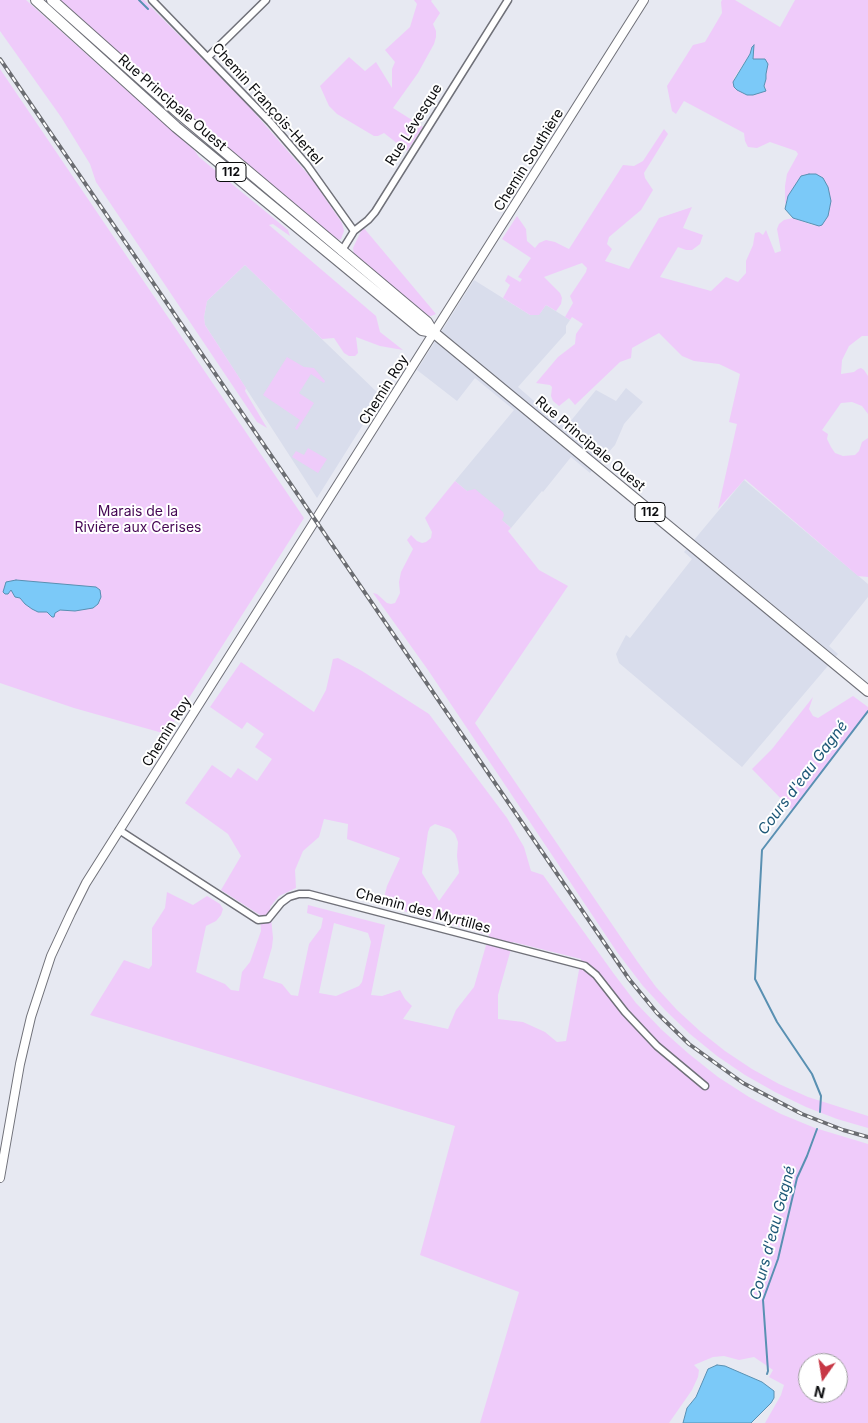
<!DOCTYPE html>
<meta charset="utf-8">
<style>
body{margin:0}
#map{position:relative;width:868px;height:1423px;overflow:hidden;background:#e7e9f2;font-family:Inter,sans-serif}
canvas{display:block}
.north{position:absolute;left:798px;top:1353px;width:50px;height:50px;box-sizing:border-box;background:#fff;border:1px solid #9d9e9f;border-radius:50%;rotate:193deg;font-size:14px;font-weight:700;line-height:20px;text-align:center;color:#0b0c0e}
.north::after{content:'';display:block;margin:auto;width:18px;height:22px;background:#c73745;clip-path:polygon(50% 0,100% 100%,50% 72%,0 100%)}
</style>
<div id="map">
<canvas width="868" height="1423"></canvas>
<div class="north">N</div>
</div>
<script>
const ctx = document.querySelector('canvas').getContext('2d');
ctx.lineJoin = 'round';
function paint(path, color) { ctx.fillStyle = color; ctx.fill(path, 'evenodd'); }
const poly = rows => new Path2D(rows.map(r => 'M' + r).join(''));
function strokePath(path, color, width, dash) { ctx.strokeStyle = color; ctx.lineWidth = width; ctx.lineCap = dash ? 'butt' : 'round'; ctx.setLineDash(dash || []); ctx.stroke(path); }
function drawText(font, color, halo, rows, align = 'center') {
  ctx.font = font + ' Inter,sans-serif'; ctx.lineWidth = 4; ctx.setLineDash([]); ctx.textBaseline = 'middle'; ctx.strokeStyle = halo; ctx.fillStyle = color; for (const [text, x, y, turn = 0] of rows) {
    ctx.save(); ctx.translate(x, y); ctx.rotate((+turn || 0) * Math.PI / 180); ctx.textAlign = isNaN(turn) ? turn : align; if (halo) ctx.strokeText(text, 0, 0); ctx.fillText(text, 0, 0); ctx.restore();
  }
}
paint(poly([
 [245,265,381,396,317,498,205,325,204,317,207,301],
 [474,280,530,315,541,312,546,305,570,320,566,326,566,333,518,387,565,428,596,390,616,401,626,388,643,402,624,424,615,445,590,473,571,457,543,492,542,491,511,528,455,481,514,410,475,378,457,401,417,370],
 [744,480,868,584,868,597,829,646,838,654,742,767,619,663,616,654,626,635,630,638,692,559,684,552]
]), '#d9ddec');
paint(poly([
 [0,0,26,0,195,151,199,157,288,230,290,236,273,224,269,225,376,316,380,332,403,350,380,346,356,337,358,353,355,356,349,356,344,353,334,338,322,339,245,265,207,301,204,317,205,325,246,388,245,391,267,428,257,422,96,182,90,164,61,117,0,31],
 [58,0,144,0,246,103,312,179,342,223,344,231,341,239,337,240,204,130],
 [414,0,432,0,431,1,440,13,433,24,436,31,436,37,434,44,418,73,393,108,423,127,407,151,384,133,378,136,374,136,337,114,329,106,320,86,349,57,365,71,376,62,392,88,392,69,395,62,385,50,410,27,417,4],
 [722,0,735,0,780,27,795,0,868,0,868,336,862,336,849,346,842,360,841,374,854,372,858,369,861,368,864,370,868,376,868,414,862,406,852,402,841,403,822,430,828,434,827,439,831,447,835,453,843,456,855,455,859,451,862,442,868,438,868,577,858,576,745,479,718,509,737,424,729,422,740,374,719,364,694,361,682,356,659,333,632,348,631,358,620,362,575,405,569,398,559,406,553,401,551,396,552,387,550,385,536,383,558,357,575,344,576,334,583,324,572,317,570,320,565,317,573,303,570,296,586,272,587,268,582,263,544,277,560,293,562,298,561,304,556,311,546,305,539,315,530,315,503,298,510,285,505,281,508,275,520,282,522,279,518,277,531,258,502,239,517,216,526,229,527,241,535,248,539,243,546,240,555,242,569,249,623,165,634,166,643,161,664,129,668,134,644,173,645,178,653,190,641,210,609,237,607,244,612,249,605,261,629,269,659,218,692,207,683,228,703,235,700,244,692,250,686,250,678,247,660,277,711,291,726,277,738,282,746,273,746,261,753,245,755,233,759,232,763,235,766,230,775,253,781,251,777,229,779,224,784,220,793,218,815,226,788,196,785,205,785,186,787,174,798,154,796,151,770,142,757,148,748,147,745,141,744,133,684,101,676,114,672,111,667,86,693,45,705,42,722,13,721,2],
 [750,51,754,52,753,59,762,59,766,79,764,86,766,88,747,95,734,87,734,78,750,54],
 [0,69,304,518,166,734,74,708,0,683],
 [363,227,436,314,431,316,426,316,354,255,353,248],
 [287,357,304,367,314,368,325,381,324,383,311,374,299,393,314,403,297,430,295,428,300,420,263,395],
 [308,448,327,459,318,473,292,457,296,451,304,455],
 [455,481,467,491,475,489,503,512,504,515,502,520,511,528,508,531,539,570,568,586,475,723,637,961,656,987,677,1010,701,1032,725,1051,752,1069,779,1084,808,1097,868,1116,868,1128,837,1119,806,1107,775,1092,745,1075,717,1056,690,1034,666,1011,643,986,617,952,428,670,373,593,377,594,387,603,391,604,395,603,400,593,399,582,401,572,413,549,407,540,411,535,417,541,422,543,426,542,431,538,432,532,425,518],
 [338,658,362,671,429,714,507,818,524,847,531,871,543,875,614,974,636,1003,662,1030,689,1054,718,1077,749,1097,781,1114,815,1128,868,1144,868,1423,765,1423,781,1395,784,1385,769,1377,773,1370,754,1357,739,1360,724,1356,713,1357,694,1365,699,1370,698,1377,692,1390,669,1423,480,1423,519,1292,420,1255,455,1126,90,1015,124,960,149,969,152,965,152,928,165,908,167,892,193,905,207,896,220,904,223,909,221,915,216,921,206,926,196,972,225,984,231,990,239,991,242,972,250,962,261,931,260,915,221,890,241,856,228,834,185,803,212,765,231,778,238,768,257,781,272,759,255,747,264,734,247,722,242,729,210,707,241,662,314,712,326,690,333,659],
 [324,819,348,824,347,839,400,858,387,886,382,905,489,935,474,987,456,1010,448,1029,403,1019,412,1006,405,999,400,990,382,996,371,995,385,925,308,905,307,913,323,918,321,928,309,944,298,996,291,995,282,984,263,978,272,947,273,938,270,907,279,896,296,888,295,870,303,851,319,837],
 [435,824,450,829,455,834,458,842,457,856,459,873,439,901,422,873,428,832,430,827],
 [334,923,368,933,371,942,362,982,359,986,336,996,319,993],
 [513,942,581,959,566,1041,557,1042,545,1032,523,1022,498,1019,498,995],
 [808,1363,838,1363,838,1393,808,1393],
 [853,696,868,707,868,711,792,810,752,769,772,749,813,697,809,709,813,716,818,718]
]), '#efcbfa');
const water = poly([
 [754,45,753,59,765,59,768,64,766,74,766,79,764,86,766,91,753,95,747,95,737,90,734,87,733,82,750,54,752,47,754,45],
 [809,174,816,174,823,178,828,187,831,201,828,216,822,225,819,226,793,218,785,209,788,196,801,176,809,174],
 [16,580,96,587,100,590,101,597,98,604,93,608,75,611,60,610,55,613,54,617,52,617,47,612,38,612,32,609,25,604,20,598,15,597,11,590,8,594,5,594,3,592,6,582,16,580],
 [717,1365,725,1366,762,1382,774,1391,774,1398,771,1403,751,1423,683,1423,687,1408,696,1397,708,1369,717,1365]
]);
paint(water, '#7bc9f8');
strokePath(water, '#5990b2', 1);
strokePath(poly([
 [139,0,148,9],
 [820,1112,821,1096,812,1074,777,1022,755,979,762,850,868,711],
 [767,1374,768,1371,763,1300,778,1259,797,1178,807,1156,817,1129]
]), '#5990b2', 2);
const minor = poly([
 [152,0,270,122,307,165,354,231],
 [208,57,266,0],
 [341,252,354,231,368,220,375,212,508,0],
 [119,830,258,920,268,919,281,903,289,897,299,894,309,894,585,966,596,975,625,1012,657,1046,705,1086]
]);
const tertiary = poly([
 [0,1178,20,1064,31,1017,51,956,71,913,86,883,644,0]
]);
const primary = poly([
 [36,0,176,127,422,330,433,332],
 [52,0,181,115,427,322,433,332,868,691]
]);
strokePath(minor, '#707179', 9);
strokePath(tertiary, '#707179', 10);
strokePath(primary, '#707179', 12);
strokePath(minor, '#fff', 6);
strokePath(tertiary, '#fff', 8);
strokePath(primary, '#fff', 10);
const rail = poly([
 [0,59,629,979,657,1013,689,1044,743,1083,802,1114,843,1130,868,1137]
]);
strokePath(rail, '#6b6d72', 4);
strokePath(rail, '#fff', 2, [5.5]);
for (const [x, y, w] of [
 [231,172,30],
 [650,512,30]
]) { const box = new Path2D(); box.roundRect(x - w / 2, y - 9.5, w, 19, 4); ctx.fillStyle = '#fff'; ctx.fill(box); strokePath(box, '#0b0c0e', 1); }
drawText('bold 12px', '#0b0c0e', null, [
 ["112",231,172],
 ["112",650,512]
]);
drawText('14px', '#0b0c0e', '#fff', [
 ["Rue Principale Ouest",172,103,41],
 ["Chemin François-Hertel",267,104,48],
 ["Rue Lévesque",414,125,-58],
 ["Chemin Southière",529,160,-58],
 ["Chemin Roy",384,390,-58],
 ["Rue Principale Ouest",590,444,40],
 ["Chemin Roy",167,732,-58],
 ["Chemin des Myrtilles",423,911,15]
]);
drawText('14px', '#450754', '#fff', [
 ["Marais de la",138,512],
 ["Rivière aux Cerises",138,528]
]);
drawText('italic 15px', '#1d5877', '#fff', [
 ["Cours d'eau Gagné",803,778,-53],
 ["Cours d'eau Gagné",773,1233,-75]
]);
</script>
